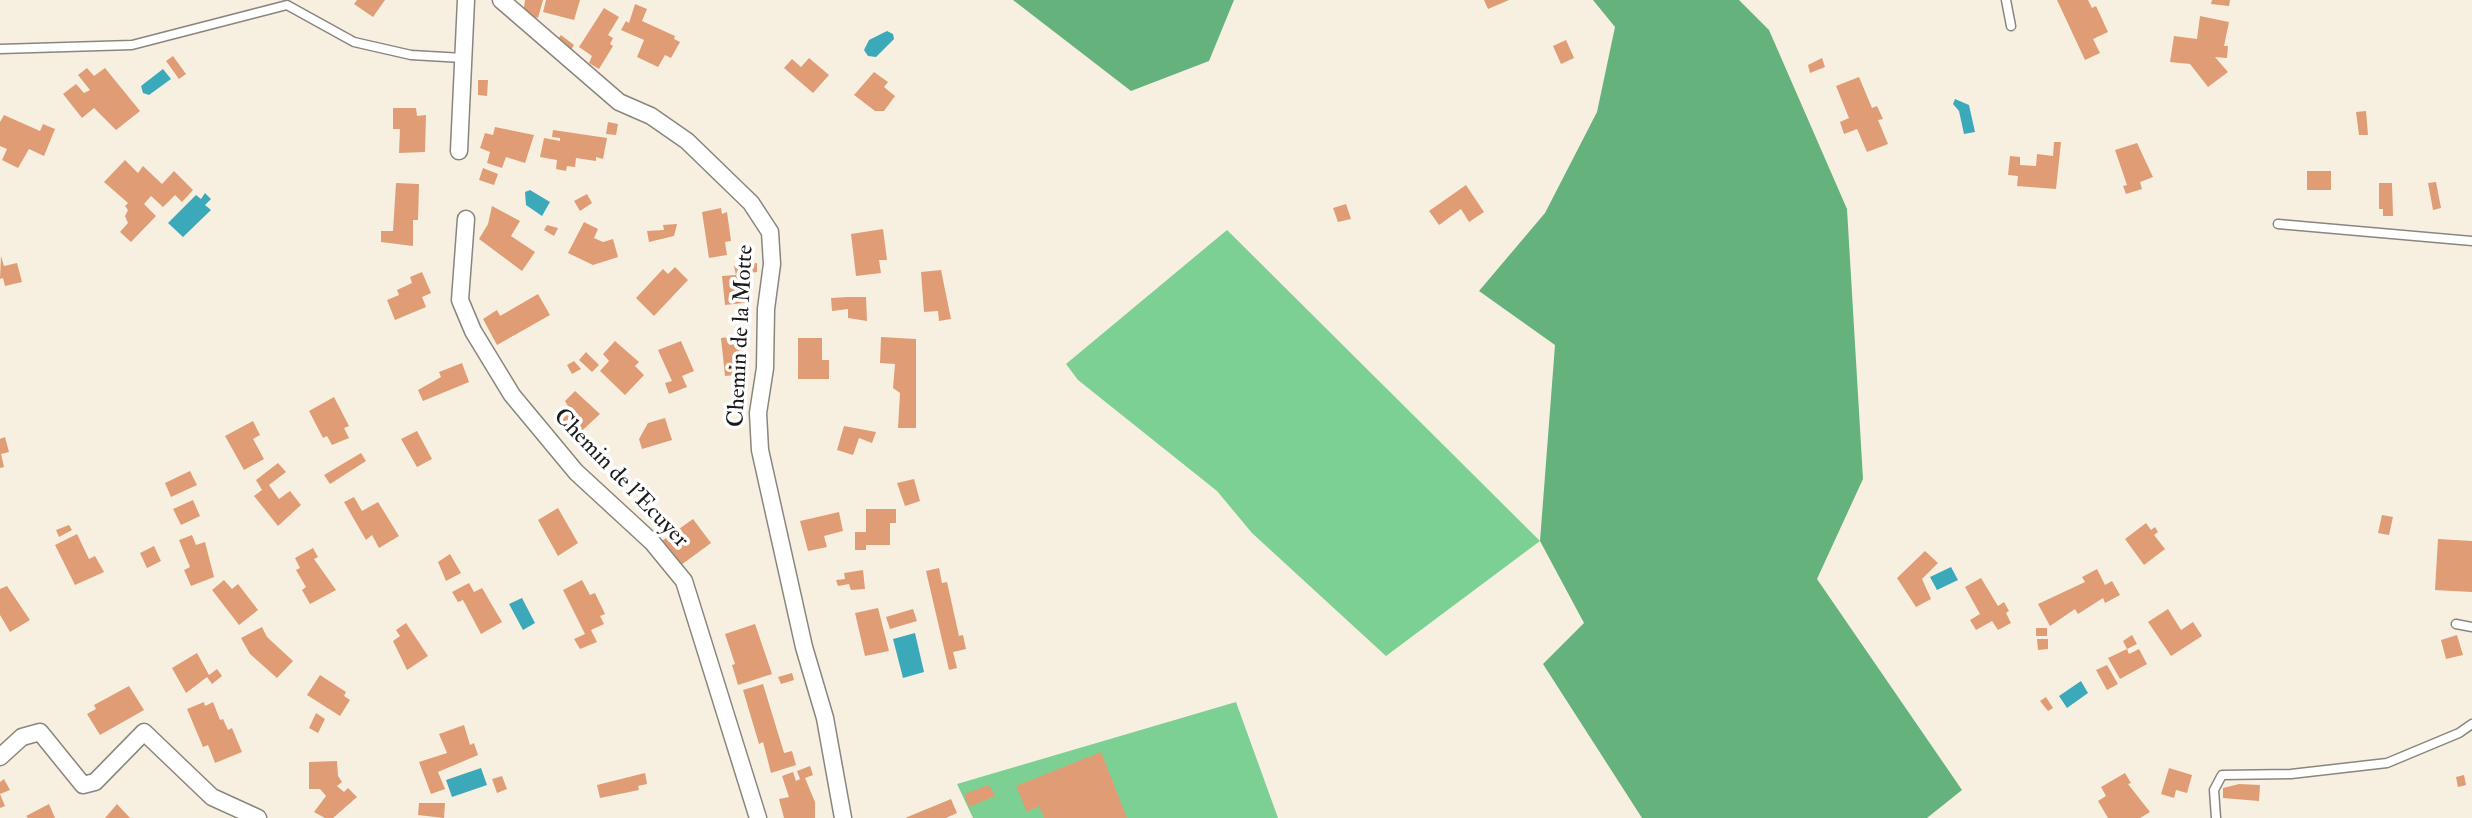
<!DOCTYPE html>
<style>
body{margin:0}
canvas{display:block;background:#f7efe0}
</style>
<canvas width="2472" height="818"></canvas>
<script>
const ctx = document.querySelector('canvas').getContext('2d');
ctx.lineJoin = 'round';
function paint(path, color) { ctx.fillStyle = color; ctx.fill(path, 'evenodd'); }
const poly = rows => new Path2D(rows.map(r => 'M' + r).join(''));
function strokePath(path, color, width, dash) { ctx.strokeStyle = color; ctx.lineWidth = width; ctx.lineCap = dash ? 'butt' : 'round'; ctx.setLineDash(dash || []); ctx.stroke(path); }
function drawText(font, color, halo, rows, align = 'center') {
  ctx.font = font + ' "IM FELL Double Pica",serif'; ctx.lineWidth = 7; ctx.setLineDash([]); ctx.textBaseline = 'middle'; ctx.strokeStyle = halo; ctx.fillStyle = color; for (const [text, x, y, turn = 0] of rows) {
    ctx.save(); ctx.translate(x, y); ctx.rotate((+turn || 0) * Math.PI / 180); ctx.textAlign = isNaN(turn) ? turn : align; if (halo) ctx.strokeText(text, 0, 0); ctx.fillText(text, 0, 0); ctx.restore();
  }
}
paint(poly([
 [1227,230,1540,541,1386,656,1252,533,1217,491,1078,380,1066,364],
 [1236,702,1278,818,973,818,957,784]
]), '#7cd093');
paint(poly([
 [1013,0,1234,0,1209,61,1131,91],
 [1593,0,1739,0,1769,30,1847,209,1863,479,1817,579,1962,790,1927,818,1642,818,1543,664,1584,623,1540,541,1555,345,1479,291,1545,213,1597,112,1615,27]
]), '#65b27d');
paint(poly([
 [887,31,893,34,894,39,876,57,868,56,864,50,869,40],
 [163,69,171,79,149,95,143,93,141,86],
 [1955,99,1969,105,1975,132,1964,134,1959,111,1953,104],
 [530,190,550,202,542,216,526,205,525,192],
 [205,193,211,199,205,205,211,210,183,237,168,223,196,195,201,199],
 [1951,567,1958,580,1937,590,1930,577],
 [522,598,535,623,523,630,509,604],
 [915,633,924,672,903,678,893,639],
 [2081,681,2088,693,2067,708,2059,696],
 [481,768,487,785,452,797,446,780]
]), '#3ca9bb');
paint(poly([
 [357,0,385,0,373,17,354,4],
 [525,0,543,0,538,18,523,14],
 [546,0,580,0,574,20,543,12],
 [1484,0,1509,0,1488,9],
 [2057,0,2088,0,2092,8,2096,6,2108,32,2093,39,2100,53,2085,60],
 [2212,0,2230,0,2229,6,2211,4],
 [635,4,647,9,642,21,675,36,674,39,680,42,671,58,665,55,658,67,637,57,644,40,621,30,626,21,629,23],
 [604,8,619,17,608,35,613,38,610,44,613,46,599,69,589,63,592,56,579,47],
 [2200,16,2229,22,2224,46,2228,46,2227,58,2215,57,2228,72,2208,87,2190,64,2170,62,2174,36,2197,39],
 [561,35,574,45,568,55,554,44],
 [1566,40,1574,58,1561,64,1553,46],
 [173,56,186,74,179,79,166,61],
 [809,58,829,75,813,93,784,68,792,59,801,67],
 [1822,58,1825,67,1810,73,1808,65],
 [87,68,94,76,105,68,140,111,116,130,94,108,82,118,63,94,76,84,84,93,90,90,78,75],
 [874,72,888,82,884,87,895,96,884,111,875,111,854,95],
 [1859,77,1872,108,1877,106,1883,119,1878,120,1888,144,1867,152,1857,129,1844,134,1840,122,1849,118,1836,86],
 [478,80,488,80,487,96,478,95],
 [393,108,416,108,417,116,426,115,425,152,399,153,400,129,393,129],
 [2366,111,2368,135,2359,135,2356,112],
 [4,115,40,131,43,124,55,129,44,156,29,149,18,168,2,160,7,149,0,146,0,122],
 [608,122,618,124,616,135,606,134],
 [495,127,534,135,525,163,506,157,502,168,487,163,490,152,480,148,485,133,493,135],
 [553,130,607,138,603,159,596,157,596,161,576,158,575,167,567,166,566,171,556,169,557,160,540,157,544,138,560,141,560,138,552,137],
 [2054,142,2061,142,2056,189,2017,186,2018,176,2008,175,2010,156,2020,157,2020,165,2036,166,2037,154,2053,156],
 [2137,143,2153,177,2140,182,2142,189,2126,194,2123,186,2127,185,2115,150],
 [125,160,138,173,143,166,162,184,174,171,193,190,182,202,175,195,163,207,151,196,144,204,156,216,131,242,120,232,128,223,125,216,128,210,125,206,128,203,104,182],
 [483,168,498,174,494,185,479,180],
 [2307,171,2331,171,2331,190,2307,190],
 [2436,182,2441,208,2433,210,2428,183],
 [396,183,419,184,418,220,413,220,413,246,381,242,381,231,393,231],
 [2379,183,2392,183,2393,216,2383,216,2383,209,2379,209],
 [1466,185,1484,212,1469,222,1461,209,1439,225,1429,211],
 [587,194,592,203,580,211,574,201],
 [1346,204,1351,219,1338,222,1333,208],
 [492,206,520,221,511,236,535,252,522,271,479,239,488,224],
 [721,208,722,214,727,212,731,241,725,242,727,255,709,258,702,212],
 [584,222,598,229,594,238,603,242,613,239,618,257,593,265,568,253],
 [677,224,674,236,649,242,647,231,664,230,663,225],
 [547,225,558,228,554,236,544,230],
 [883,229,887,260,879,260,881,273,856,276,851,234],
 [1,256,4,266,17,263,22,282,5,286,3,278,0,279],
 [757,263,757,272,750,273,752,302,725,305,722,276,736,275,734,266],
 [675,267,688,280,654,316,636,298,663,269,668,274],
 [941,270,951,319,939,321,938,311,924,312,921,272],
 [422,272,431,293,422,297,426,307,395,320,387,300,399,295,397,290,412,283,410,277],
 [538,294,550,315,497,345,483,319,497,310,500,316],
 [848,297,866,297,867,321,848,318,848,309,832,311,831,298],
 [742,336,747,374,725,376,721,338],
 [881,337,916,339,916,428,898,428,900,393,893,388,895,364,880,363],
 [798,338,822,338,822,360,829,360,829,379,798,379],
 [615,341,639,362,635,366,644,375,625,395,600,371,609,361,603,354],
 [681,341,694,371,682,376,687,387,669,394,665,383,672,381,658,350],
 [586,352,599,365,592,372,579,360],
 [574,361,581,369,572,374,567,365],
 [462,363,469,382,423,401,418,390,441,377,439,372],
 [575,391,600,414,572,440,557,424,571,411,565,401],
 [334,397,349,426,344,428,349,438,332,445,327,436,323,438,309,411],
 [665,418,672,440,642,449,639,439,648,423],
 [253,421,260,435,253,439,264,459,244,470,225,436],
 [844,426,876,432,872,443,859,438,853,455,837,450],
 [417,431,432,459,417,467,401,439],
 [5,437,9,452,1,454,4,467,0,468,0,439],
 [361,453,366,461,330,484,324,475],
 [278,463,286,472,269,485,279,499,290,491,301,505,278,526,254,496,262,490,256,480],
 [190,471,197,485,171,497,165,483],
 [914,479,920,501,905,506,897,483],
 [354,497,362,511,378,502,399,536,379,548,372,535,366,540,344,502],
 [193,500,200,516,181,525,173,509],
 [558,508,578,543,558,556,538,520],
 [866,509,896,509,896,523,890,523,890,545,866,545,866,550,855,550,855,532,866,532],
 [839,512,843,531,824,536,827,547,808,551,800,521],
 [2382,515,2393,517,2389,535,2378,533],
 [693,519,711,543,681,565,662,541],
 [2146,523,2151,530,2155,527,2158,532,2154,535,2165,549,2144,565,2125,539],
 [69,525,72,530,59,537,56,530],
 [77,534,89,559,95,556,104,572,75,585,55,545],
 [192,535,196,545,205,542,214,577,191,586,184,570,190,567,179,540],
 [2438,539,2472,541,2472,592,2435,590],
 [154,546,161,561,147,568,140,553],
 [313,548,318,557,314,559,336,590,310,604,302,590,306,587,296,570,300,568,295,558],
 [1925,551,1938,563,1922,579,1931,599,1916,607,1897,578],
 [450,554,461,573,446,581,438,562],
 [939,568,942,583,947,582,959,636,963,635,966,649,953,652,957,668,949,670,926,571],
 [2097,569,2105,585,2112,581,2120,595,2105,603,2103,598,2078,614,2075,609,2050,626,2038,604,2085,582,2082,577],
 [863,570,865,589,851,590,849,584,838,586,836,580,845,579,844,573],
 [1981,578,1998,606,2004,602,2009,611,2006,613,2011,623,1998,630,1992,621,1976,630,1970,620,1980,614,1965,587],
 [224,580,232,589,238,584,258,610,239,625,212,590],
 [582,580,590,595,595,593,605,614,600,616,604,624,591,630,597,642,580,649,574,639,585,634,563,590],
 [469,583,474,592,482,588,502,622,481,634,463,600,458,602,452,592],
 [7,586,30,620,10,632,0,615,0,589],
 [878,608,889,651,865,656,855,613],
 [913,609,917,621,890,629,886,617],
 [2168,609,2181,630,2193,622,2202,636,2171,656,2148,622],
 [406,623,428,656,407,670,393,641,400,636,396,630],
 [755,624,772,674,738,685,732,665,735,664,725,634],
 [262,627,267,637,293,661,277,678,250,654,241,638],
 [2036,628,2047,628,2047,636,2036,636],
 [2132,635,2137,644,2127,649,2123,641],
 [2457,635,2463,655,2446,659,2441,640],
 [2037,639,2048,639,2048,649,2038,650],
 [2127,649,2129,654,2139,649,2147,664,2120,679,2108,658],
 [197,653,209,675,217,669,222,676,212,684,207,677,186,693,172,668],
 [2107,665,2118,684,2107,690,2096,670],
 [792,673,794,680,781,684,778,677],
 [320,675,346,692,344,696,350,700,340,716,307,695],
 [763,684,784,753,792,751,796,765,771,773,763,742,759,744,743,690],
 [129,686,144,710,100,735,87,714,96,709,94,705],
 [2046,697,2053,708,2048,711,2040,701],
 [204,702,205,706,213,702,220,720,223,719,228,730,232,728,242,752,215,763,208,745,203,747,187,709],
 [316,713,325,719,318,733,309,728],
 [464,725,470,745,474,743,478,755,438,772,445,789,431,794,419,762,447,753,439,734],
 [1101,752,1127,818,1044,818,1039,806,1027,812,1016,786],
 [337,761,338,776,342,782,337,786,344,792,348,788,357,797,333,818,325,818,314,812,326,796,320,789,309,789,309,762],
 [810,766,813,775,805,778,815,802,815,818,784,818,779,799,789,797,782,776,793,772,796,781,800,779,797,771],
 [2169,768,2192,775,2187,793,2176,790,2174,798,2161,794],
 [645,773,647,784,638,786,639,790,600,798,597,785],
 [2125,773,2131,783,2128,784,2150,812,2140,818,2108,818,2098,801,2106,796,2101,787],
 [2464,775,2466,785,2458,787,2456,777],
 [502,776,507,789,497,793,492,779],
 [4,779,10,790,0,794,5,806,0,808,0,782],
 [2239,784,2260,785,2259,801,2223,798,2223,788],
 [989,785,995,796,969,807,964,794],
 [951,799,957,813,946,818,905,818],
 [419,803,445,803,444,818,418,815],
 [49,804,55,818,28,818,26,816],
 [117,804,130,818,105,818]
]), '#e09d75');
const lane = poly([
 [2006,0,2011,26],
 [0,49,132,45,287,5,354,42,411,55,463,58],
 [2278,224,2472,241],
 [2456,624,2472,627],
 [2216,818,2214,790,2222,775,2291,774,2387,763,2459,733,2472,724]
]);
const street = poly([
 [501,0,619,102,651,116,687,141,751,203,770,232,772,264,766,309,765,368,758,413,760,450,804,647,825,718,843,818],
 [459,151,466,0],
 [466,219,460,300,473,331,512,395,576,472,652,542,684,581,758,818],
 [0,757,22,737,40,732,83,785,95,782,144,732,212,797,258,818]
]);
strokePath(lane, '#8a867e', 11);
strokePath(street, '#8a867e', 19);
strokePath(lane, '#fff', 8);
strokePath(street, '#fff', 16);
drawText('23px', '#1c1c1c', '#fff', [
 ["Chemin de la Motte",742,336,-87],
 ["Chemin de l'Ecuyer",620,479,46]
]);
</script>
